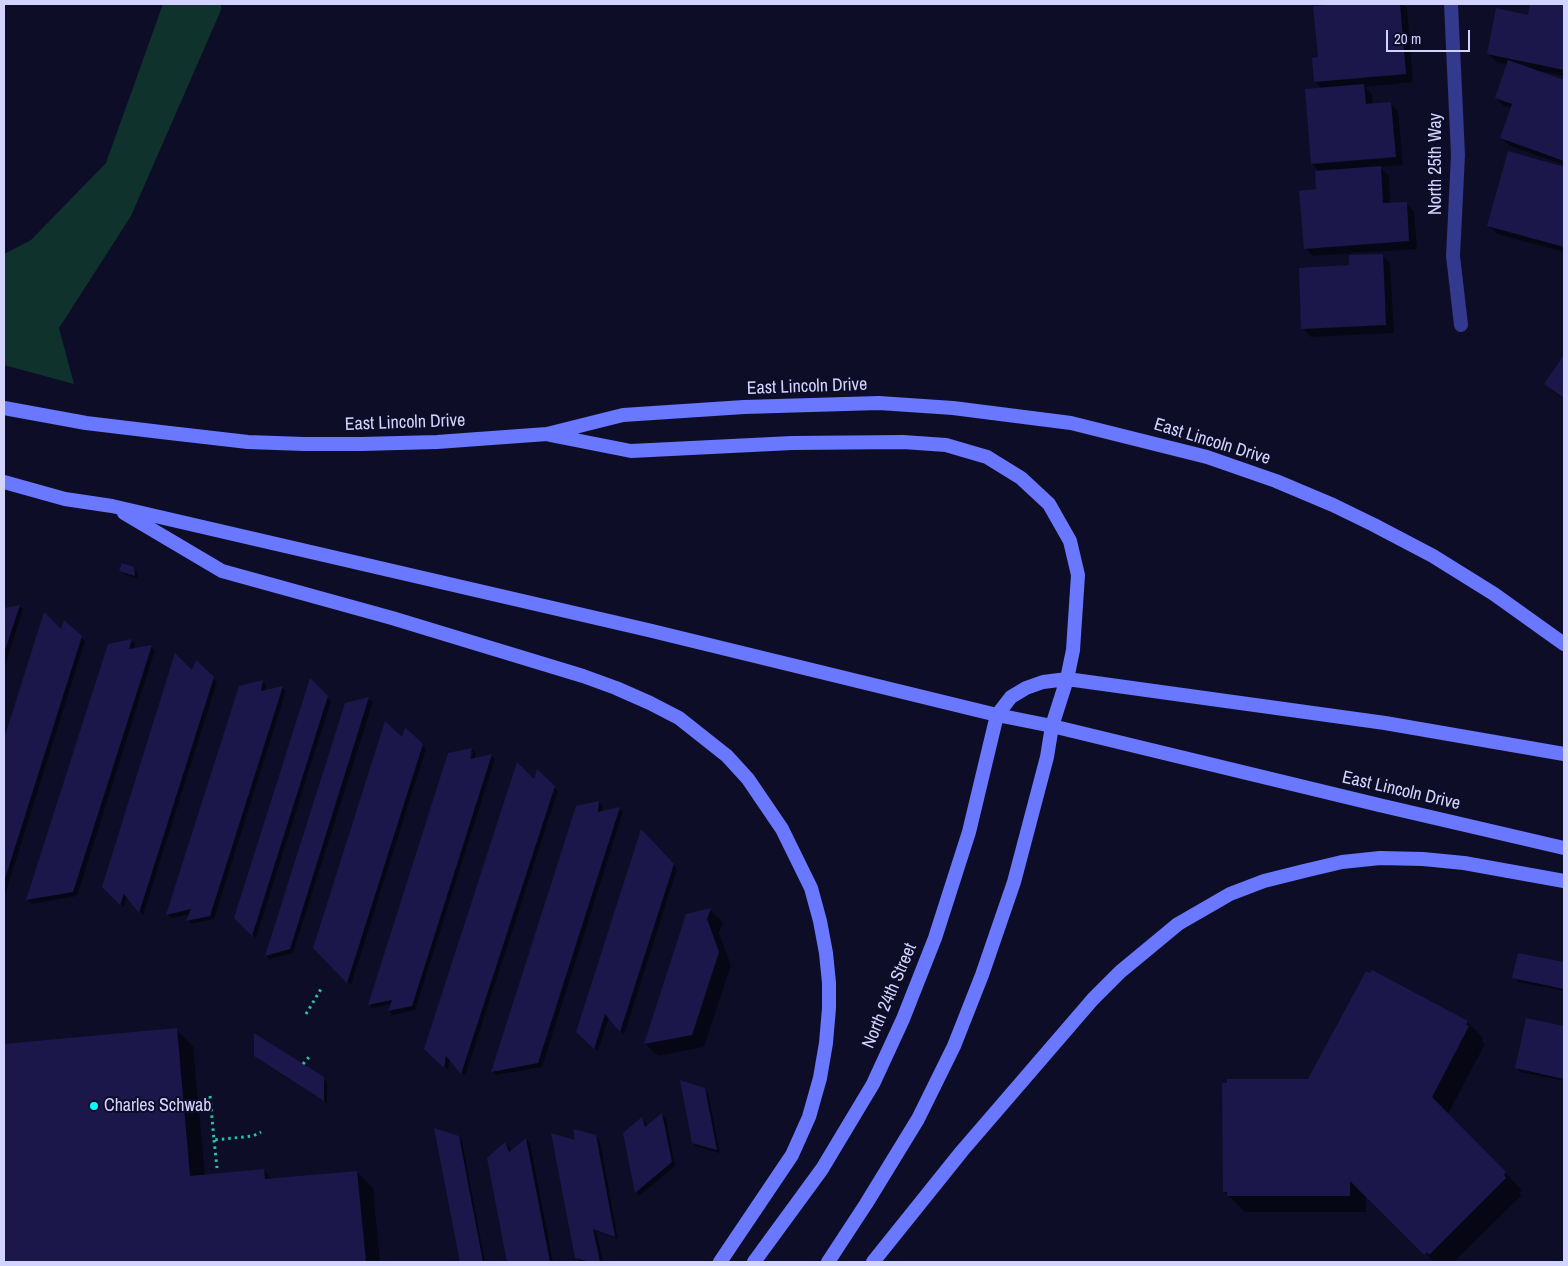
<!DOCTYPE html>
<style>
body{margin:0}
#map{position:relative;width:1568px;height:1266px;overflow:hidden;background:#0e0d28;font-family:"Archivo Narrow",sans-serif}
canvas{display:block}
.frame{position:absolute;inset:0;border:5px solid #d3d3ff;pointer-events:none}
.scale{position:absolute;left:1386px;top:30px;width:84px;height:22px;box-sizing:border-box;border:2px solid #d3d3ff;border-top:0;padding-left:6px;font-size:15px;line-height:18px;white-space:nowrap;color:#d3d3ff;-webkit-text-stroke:4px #0e0d28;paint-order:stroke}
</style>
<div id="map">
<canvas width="1568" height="1266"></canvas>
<div class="frame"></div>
<div class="scale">20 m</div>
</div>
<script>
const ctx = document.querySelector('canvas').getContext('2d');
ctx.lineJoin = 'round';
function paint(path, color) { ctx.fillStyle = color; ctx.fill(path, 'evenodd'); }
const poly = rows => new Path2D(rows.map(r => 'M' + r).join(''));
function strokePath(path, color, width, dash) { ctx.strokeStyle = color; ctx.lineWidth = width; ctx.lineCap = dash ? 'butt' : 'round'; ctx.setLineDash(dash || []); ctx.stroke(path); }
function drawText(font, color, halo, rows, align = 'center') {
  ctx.font = font + ' "Archivo Narrow",sans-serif'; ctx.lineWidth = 4; ctx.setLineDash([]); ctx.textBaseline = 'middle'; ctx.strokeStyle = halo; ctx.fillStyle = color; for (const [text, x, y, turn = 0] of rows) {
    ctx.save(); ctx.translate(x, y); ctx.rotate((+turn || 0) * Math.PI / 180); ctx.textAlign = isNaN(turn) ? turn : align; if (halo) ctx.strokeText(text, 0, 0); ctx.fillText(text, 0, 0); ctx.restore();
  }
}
paint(poly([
 [163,4,221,4,221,10,131,216,59,328,74,384,4,365,4,254,31,240,106,163]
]), '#0f322d');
paint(poly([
 [1311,4,1403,4,1407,8,1413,82,1365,87,1372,94,1373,104,1390,103,1398,111,1403,165,1380,167,1389,176,1390,204,1406,203,1414,211,1417,249,1313,256,1305,248,1320,172,1312,164,1322,89,1315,82,1319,58,1314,7],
 [1532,4,1564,4,1564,76,1539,71,1538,72,1564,82,1564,165,1510,146,1501,138,1512,108,1504,106,1496,98,1508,65,1497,62,1488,54,1529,16],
 [1509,153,1564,168,1564,252,1497,234,1488,225],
 [1382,255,1390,263,1394,333,1311,337,1303,329,1351,266],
 [1564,358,1564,399,1554,392,1546,384],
 [133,568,137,572,138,579,124,574,121,570],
 [19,606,23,609,4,669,4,609],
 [44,615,61,631,65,622,85,641,4,898,4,743],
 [131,640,135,644,134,650,151,646,155,650,77,896,31,904,28,900,109,645],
 [197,662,217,682,143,915,127,897,124,907,103,887],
 [311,681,331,701,256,938,235,918],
 [262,682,266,685,265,691,282,688,286,691,214,919,191,924,188,921,190,914,171,918,168,914],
 [369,699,373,702,293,953,270,959,266,955,346,704],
 [405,730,426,749,351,985,314,947],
 [472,749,476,753,474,759,492,756,495,759,415,1010,393,1015,389,1011,392,1004,373,1008,369,1005,449,754],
 [470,752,473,752,470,765,468,765],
 [538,771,558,791,465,1076,450,1058,448,1070,426,1049],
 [599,802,603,806,602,812,619,809,623,812,542,1067,496,1075,493,1072,576,807],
 [641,831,677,869,624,1035,609,1017,598,1051,577,1032],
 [710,910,723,922,719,933,731,965,704,1047,658,1056,645,1044],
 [1519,954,1564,964,1564,991,1518,982,1514,978],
 [1527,1020,1564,1027,1564,1081,1520,1072,1517,1068],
 [1467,1022,1483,1038,1482,1041,1485,1044,1448,1114,1522,1190,1519,1193,1522,1195,1454,1262,1434,1262,1366,1195,1366,1212,1245,1212,1224,1192,1308,1080],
 [176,1029,193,1046,205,1175,264,1170,273,1180,357,1172,373,1188,380,1262,4,1262,4,1045],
 [255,1056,323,1078,327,1082,327,1103,259,1060],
 [704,1089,708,1093,720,1153,697,1147,693,1143],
 [662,1114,666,1118,675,1166,639,1196,636,1193,625,1133,642,1118,645,1122,647,1127],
 [436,1130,458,1137,462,1141,485,1262,461,1262],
 [596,1137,600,1141,618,1239,596,1231,603,1262,584,1262,580,1261,576,1257,576,1141],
 [526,1139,530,1143,553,1262,508,1262,488,1158,505,1143,509,1147,511,1152]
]), '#0007');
paint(poly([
 [1337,4,1400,4,1406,74,1314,82,1312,58,1318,57,1313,6],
 [1530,4,1564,4,1564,70,1487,54,1496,8,1528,15],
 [1508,60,1564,80,1564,161,1500,138,1512,104,1495,98],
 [1364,84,1366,104,1391,102,1396,157,1311,164,1305,89],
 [1508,151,1564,167,1564,247,1487,226],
 [1381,166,1383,203,1407,202,1409,241,1304,249,1299,191,1316,189,1315,171],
 [1383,254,1386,325,1301,329,1299,268,1349,265,1349,255],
 [1564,355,1564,398,1544,384],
 [122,563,134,567,135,576,119,571],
 [20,605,4,653,4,608],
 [44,612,61,629,64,620,82,636,4,882,4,739],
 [132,639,129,649,152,645,73,892,26,900,108,644],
 [175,653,192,670,196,660,214,677,139,913,124,894,120,905,102,887],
 [310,678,328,696,252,936,234,918],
 [263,680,261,691,283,686,210,916,186,921,191,909,166,915,239,686],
 [369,697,290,949,265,956,345,703],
 [385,721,402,737,405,727,423,744,347,983,313,948],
 [472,748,470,759,492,754,412,1006,388,1011,392,1000,368,1005,448,753],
 [517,762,534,779,537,769,555,786,461,1074,446,1056,444,1068,424,1049],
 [599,801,598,812,620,807,538,1063,491,1072,576,806],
 [641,829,674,864,620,1032,605,1014,594,1049,576,1032],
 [711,908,707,919,719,952,692,1035,644,1044,686,914],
 [1518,953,1564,962,1564,989,1512,978],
 [1372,970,1468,1021,1466,1025,1469,1026,1432,1097,1506,1172,1504,1175,1506,1178,1429,1255,1427,1252,1424,1255,1350,1181,1350,1196,1227,1196,1227,1192,1223,1192,1222,1083,1227,1083,1227,1079,1308,1079,1366,971,1370,973],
 [1526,1018,1564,1026,1564,1079,1515,1068],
 [177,1028,190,1176,264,1169,265,1179,357,1171,366,1262,4,1262,4,1044],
 [254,1033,324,1077,324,1101,254,1056],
 [680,1080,705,1088,717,1150,692,1143],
 [662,1113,672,1162,635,1193,623,1133,642,1117,645,1127],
 [434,1128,459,1136,483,1262,460,1262],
 [573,1129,596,1135,615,1237,593,1229,600,1262,591,1262,575,1258,551,1133,575,1140],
 [526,1138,550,1262,507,1262,487,1158,505,1142,509,1152]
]), '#1b174b');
strokePath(poly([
 [306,1014,321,989],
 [303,1064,309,1057],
 [210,1096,214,1140,253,1136,261,1132],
 [214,1140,217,1168]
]), '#22c5a9', 3, [2.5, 4]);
strokePath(poly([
 [1451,4,1458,155,1453,256,1461,325]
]), '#33398c', 14);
strokePath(poly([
 [4,408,86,423,161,432,248,442,304,444,361,444,437,442,547,434,623,415,744,407,879,403,953,408,1071,423,1207,457,1276,481,1333,505,1374,525,1433,556,1494,594,1564,644],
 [550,435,631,451,792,443,903,442,946,445,987,457,1021,478,1049,504,1070,541,1078,575,1073,650,1067,679,1052,726,1047,757,1014,882,982,975,954,1046,918,1119,866,1204,828,1262],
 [4,482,65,499,112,506,648,630,997,715,1052,726,1379,805,1564,848],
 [124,513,222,571,392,618,583,676,616,688,650,703,679,718,727,756,748,779,782,829,811,888,820,921,826,953,829,983,829,1008,826,1043,820,1078,809,1117,792,1155,720,1262],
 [754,1262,822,1169,873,1084,903,1019,935,938,969,832,997,715,1011,697,1026,688,1043,682,1067,679,1385,723,1564,754],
 [873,1262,962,1151,1093,999,1120,972,1178,924,1230,894,1264,881,1304,871,1342,862,1380,858,1423,859,1464,863,1564,881]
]), '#6a77ff', 14);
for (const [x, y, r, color] of [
 [94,1106,5,"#00fefc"]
]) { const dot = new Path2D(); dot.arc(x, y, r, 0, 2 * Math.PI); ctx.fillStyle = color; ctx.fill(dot); strokePath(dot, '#0e0d28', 2); }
drawText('18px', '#d3d3ff', '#0e0d28', [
 ["North 25th Way",1436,164,-90],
 ["East Lincoln Drive",807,387,-2],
 ["East Lincoln Drive",405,423,-2],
 ["East Lincoln Drive",1212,442,17],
 ["East Lincoln Drive",1401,791,13],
 ["North 24th Street",890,996,-67]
]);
drawText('18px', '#d3d3ff', '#0e0d28', [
 ["Charles Schwab",104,1106]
], 'left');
</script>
